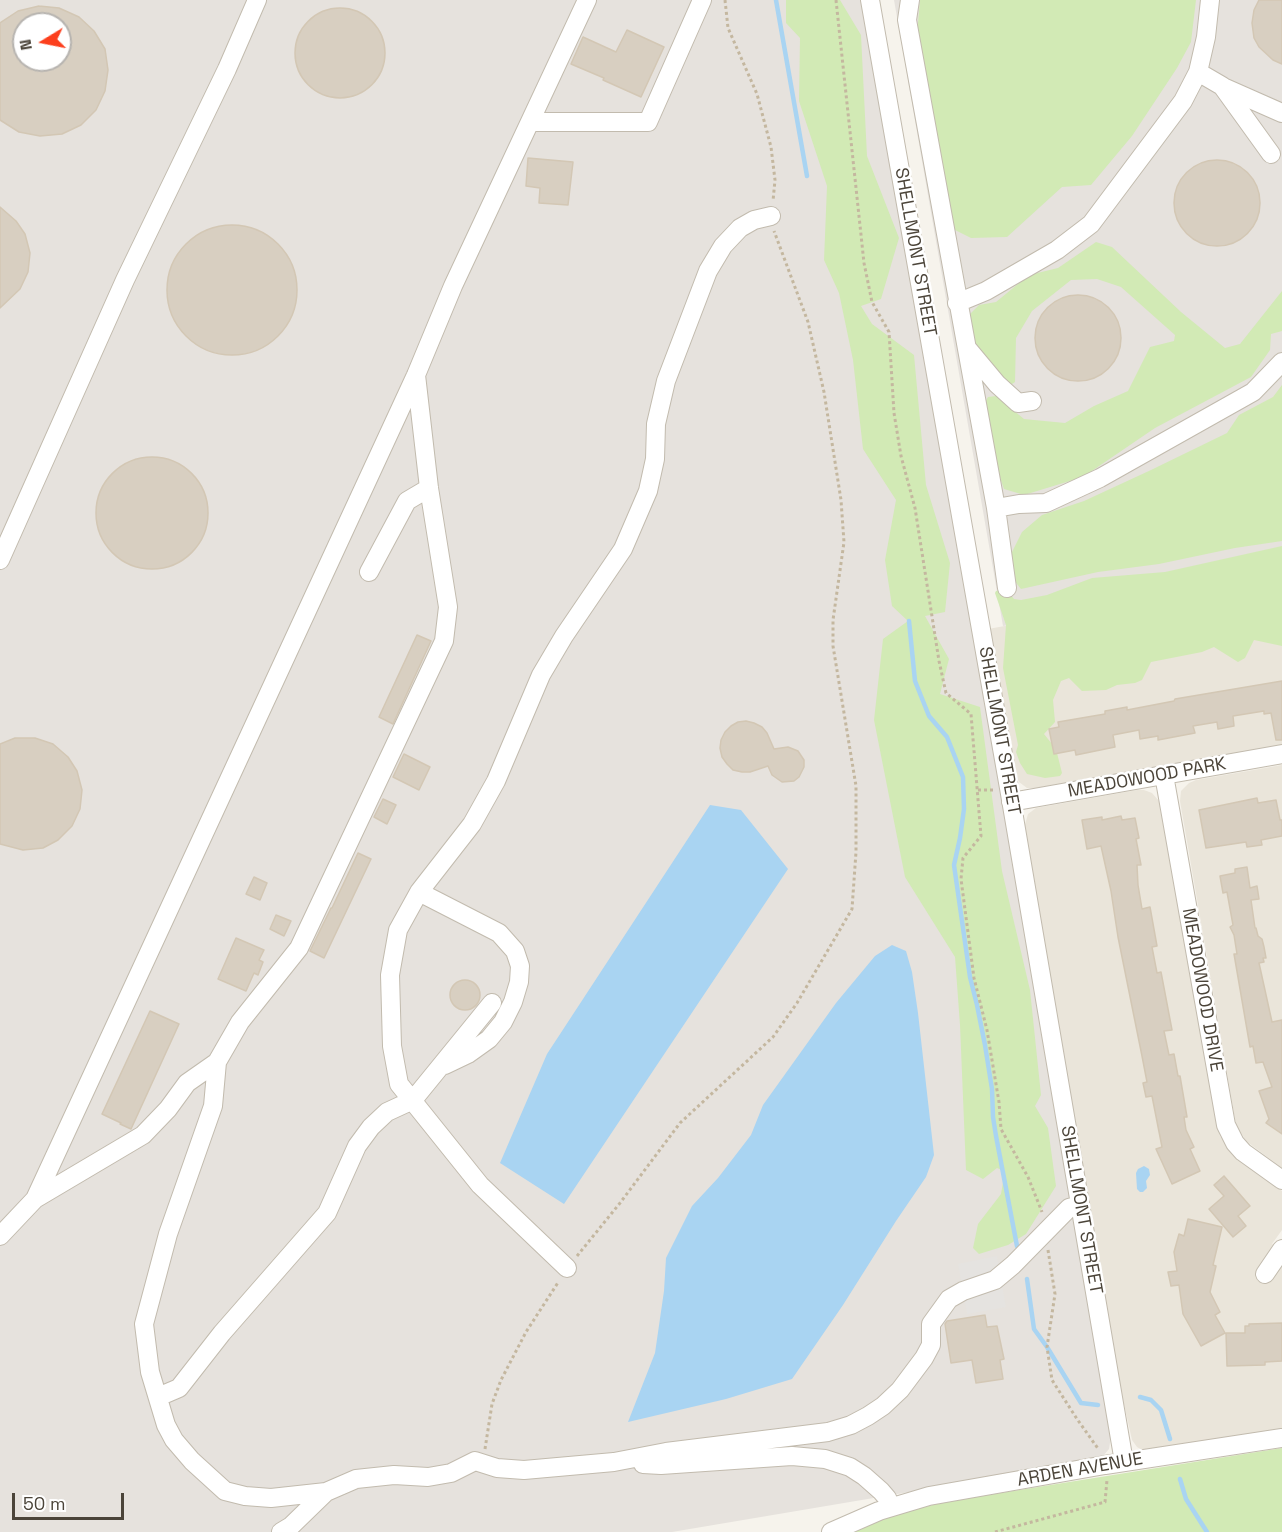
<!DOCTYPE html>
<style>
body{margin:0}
#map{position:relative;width:1282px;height:1532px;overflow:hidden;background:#f6f3ec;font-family:"Space Grotesk",sans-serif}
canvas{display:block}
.north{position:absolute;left:12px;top:12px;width:60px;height:60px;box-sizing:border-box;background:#fff;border:2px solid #b7b4b0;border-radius:50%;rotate:260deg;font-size:16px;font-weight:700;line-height:24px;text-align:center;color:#4b4439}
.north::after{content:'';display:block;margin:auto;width:21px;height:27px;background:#fc3f1d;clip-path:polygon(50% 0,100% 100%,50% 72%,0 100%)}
.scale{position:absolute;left:12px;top:1493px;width:112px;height:27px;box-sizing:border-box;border:3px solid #4b4439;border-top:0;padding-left:8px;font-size:18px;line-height:21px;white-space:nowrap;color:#4b4439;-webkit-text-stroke:4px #fff;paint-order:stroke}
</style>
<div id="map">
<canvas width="1282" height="1532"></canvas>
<div class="north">N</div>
<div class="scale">50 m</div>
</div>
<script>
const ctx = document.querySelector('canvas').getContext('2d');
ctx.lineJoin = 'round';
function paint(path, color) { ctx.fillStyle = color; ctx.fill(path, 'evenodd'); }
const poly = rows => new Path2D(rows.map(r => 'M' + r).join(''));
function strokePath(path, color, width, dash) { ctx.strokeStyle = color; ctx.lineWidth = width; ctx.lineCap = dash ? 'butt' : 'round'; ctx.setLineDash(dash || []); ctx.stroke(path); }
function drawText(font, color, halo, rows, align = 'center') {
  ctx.font = font + ' "Space Grotesk",sans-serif'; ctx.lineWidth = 5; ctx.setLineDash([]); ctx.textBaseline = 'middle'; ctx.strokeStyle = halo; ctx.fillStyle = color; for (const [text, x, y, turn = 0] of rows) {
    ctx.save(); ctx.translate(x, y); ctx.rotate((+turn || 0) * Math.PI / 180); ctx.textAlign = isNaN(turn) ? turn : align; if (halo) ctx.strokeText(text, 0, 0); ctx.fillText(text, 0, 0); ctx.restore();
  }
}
paint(poly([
 [1282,576,1282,745,1037,788,1027,788,1019,782,1014,771,988,629],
 [1282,765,1282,1168,1246,1141,1236,1125,1180,801,1181,791,1189,783,1196,780],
 [1137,790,1144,790,1152,793,1159,801,1215,1115,1220,1136,1232,1153,1239,1159,1282,1191,1282,1230,1272,1244,1282,1250,1282,1430,1144,1451,1137,1447,1132,1440,1122,1395,1024,828,1028,814,1036,808]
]), '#eae5da');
paint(poly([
 [0,0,862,0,1001,790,1111,1436,1109,1449,1103,1456,1093,1461,672,1532,0,1532],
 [24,24,60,24,60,60,24,60],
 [894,0,1282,0,1282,576,1003,626]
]), '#e6e2dd');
paint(poly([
 [786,0,840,0,861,35,867,156,899,238,881,299,861,306,872,324,914,355,926,485,950,563,945,612,925,616,949,659,940,694,980,707,1002,871,1030,990,1041,1095,1035,1106,1048,1128,1056,1186,1026,1234,1008,1245,979,1254,973,1248,978,1224,1001,1194,1005,1171,997,1168,983,1179,966,1170,960,1025,955,957,905,877,874,720,883,639,908,621,892,606,885,560,896,500,863,449,853,360,839,293,824,260,827,186,799,101,800,38,786,23],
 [920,0,1196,0,1191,42,1177,68,1132,136,1091,185,1062,187,1007,237,971,238,955,230,941,173,917,34],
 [1096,242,1112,247,1181,312,1225,348,1240,344,1282,291,1282,331,1271,334,1270,350,1251,377,1155,428,1083,477,1024,495,1004,489,989,446,984,404,988,397,996,396,1024,419,1065,423,1094,406,1128,391,1150,347,1174,341,1175,335,1121,287,1097,279,1071,280,1032,311,1016,338,1015,382,1009,386,982,354,969,333,970,314,979,305,996,302,1029,275,1058,268],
 [1282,385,1282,541,1235,548,1159,564,1098,572,1021,589,1013,579,1009,562,1012,552,1022,532,1042,515,1084,501,1151,470,1227,433,1239,415,1273,397],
 [1282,546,1282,646,1254,640,1245,658,1238,662,1214,647,1202,652,1151,662,1142,680,1135,683,1117,685,1106,690,1082,691,1069,678,1061,681,1053,700,1055,722,1044,734,1056,749,1062,773,1060,776,1045,778,1027,774,1020,763,1016,752,1018,745,1003,668,1006,625,995,593,996,591,1000,590,1008,592,1014,599,1021,600,1047,595,1092,578,1165,572],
 [1282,1448,1282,1532,849,1532,894,1515,944,1502]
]), '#d2eab5');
paint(poly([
 [997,1256,1006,1307,967,1314,958,1264]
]), '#e5e3e0');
paint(poly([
 [710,805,741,810,788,869,564,1204,500,1163,547,1054],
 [892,945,906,951,912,972,918,1013,934,1155,926,1177,896,1221,843,1305,792,1379,726,1399,628,1422,655,1353,664,1291,666,1258,692,1206,718,1178,751,1135,763,1105,836,1003,875,956],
 [1144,1166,1149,1169,1150,1175,1146,1181,1147,1188,1143,1192,1140,1192,1137,1189,1136,1173,1138,1169]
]), '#a9d4f2');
strokePath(poly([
 [776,0,807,176],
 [909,621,915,681,929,716,947,737,963,777,964,809,960,838,954,865,970,977,977,1005,985,1045,992,1089,993,1117,996,1136,1017,1246],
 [1027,1279,1034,1329,1047,1347,1081,1403,1098,1405],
 [1140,1397,1151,1400,1161,1410,1170,1439],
 [1180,1479,1186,1499,1207,1532]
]), '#a9d4f2', 4.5);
const building = poly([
 [1259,0,1282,0,1282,64,1273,60,1259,47,1254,38,1252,23,1254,10,1259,0],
 [39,6,59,8,79,17,94,31,105,49,108,70,105,91,96,110,81,125,62,134,40,136,19,132,0,120,0,23,18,11,39,6],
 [24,24,60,24,60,60,24,60,24,24],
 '295 53a45 45 0 1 1 90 0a45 45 0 1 1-90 0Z',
 [627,30,664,47,641,97,603,80,604,78,571,64,583,37,616,52,627,30],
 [528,158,573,162,568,205,539,203,540,188,526,186,528,158],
 '1174 203a43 43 0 1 1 86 0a43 43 0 1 1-86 0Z',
 [0,207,16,221,25,234,30,253,28,272,20,289,0,308,0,207],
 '167 290a65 65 0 1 1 130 0a65 65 0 1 1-130 0Z',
 '1035 338a43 43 0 1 1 86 0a43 43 0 1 1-86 0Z',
 '96 513a56 56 0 1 1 112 0a56 56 0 1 1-112 0Z',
 [417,635,431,641,393,724,379,717,417,635],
 [1282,681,1282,740,1276,740,1271,713,1264,714,1264,711,1233,716,1234,726,1218,729,1217,722,1193,726,1195,733,1158,740,1158,736,1140,739,1139,730,1113,735,1115,747,1076,755,1075,750,1054,754,1049,729,1059,727,1058,722,1105,714,1105,711,1127,707,1127,710,1174,701,1175,699,1282,681],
 [746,721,754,723,762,727,767,733,774,749,788,747,798,751,804,760,804,767,799,777,794,781,782,782,772,775,768,766,750,772,742,772,733,770,727,764,722,757,720,748,721,740,725,732,731,726,738,722,746,721],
 [15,738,35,738,53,744,68,757,77,771,82,790,80,809,72,826,58,840,43,848,23,850,0,844,0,744,15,738],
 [404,754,430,767,419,790,393,777,404,754],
 [1257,798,1258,803,1276,800,1280,820,1282,820,1282,836,1261,840,1262,845,1247,847,1246,842,1206,848,1199,810,1257,798],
 [383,799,396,805,387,824,374,817,383,799],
 [1121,816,1122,820,1135,818,1139,838,1136,839,1141,865,1137,865,1138,885,1142,909,1150,907,1157,946,1152,947,1157,973,1161,972,1172,1030,1164,1031,1169,1055,1174,1054,1178,1076,1180,1076,1187,1117,1184,1117,1186,1130,1194,1147,1190,1149,1200,1171,1172,1184,1156,1149,1162,1147,1152,1096,1146,1097,1143,1083,1147,1082,1142,1056,1118,937,1111,891,1101,846,1087,849,1082,820,1102,817,1102,820,1121,816],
 [358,853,371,859,324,958,310,951,331,908,332,908,358,853],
 [1247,867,1250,888,1257,886,1259,899,1251,900,1255,928,1256,928,1258,936,1262,939,1264,947,1266,958,1263,958,1264,962,1259,963,1272,1022,1282,1020,1282,1134,1266,1123,1269,1119,1259,1091,1272,1087,1263,1062,1256,1063,1253,1046,1250,1047,1234,954,1237,954,1234,935,1230,927,1233,925,1227,892,1223,893,1220,876,1235,873,1235,869,1247,867],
 [254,877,267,883,260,900,246,894,254,877],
 [276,915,291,921,284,936,270,929,276,915],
 [236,938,264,950,259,960,263,962,258,975,254,973,246,991,218,979,236,938],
 '450 995a15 15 0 1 1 30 0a15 15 0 1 1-30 0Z',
 [150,1011,179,1024,131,1129,120,1124,121,1123,102,1114,150,1011],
 [1224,1176,1250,1206,1238,1216,1246,1226,1233,1237,1209,1209,1224,1196,1214,1185,1224,1176],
 [1188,1219,1222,1227,1213,1265,1216,1266,1210,1292,1220,1312,1215,1315,1225,1333,1201,1346,1183,1314,1179,1285,1171,1286,1168,1272,1177,1271,1174,1252,1179,1234,1184,1236,1188,1219],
 [985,1315,987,1327,997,1326,1004,1359,1000,1360,1003,1379,976,1383,972,1360,951,1363,945,1324,947,1321,985,1315],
 [1282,1323,1282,1361,1265,1362,1265,1365,1227,1366,1226,1333,1245,1333,1245,1326,1249,1326,1249,1324,1282,1323]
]);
paint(building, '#d8cfc1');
strokePath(building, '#d3c7b4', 1.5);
const minor = poly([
 [870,0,1009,788,1124,1462],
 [910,0,907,20,996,508,1007,588],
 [1198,72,1222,86,1271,154],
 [1223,87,1282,113],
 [530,122,648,122,702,0],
 [957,303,986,291,1057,250,1091,224,1183,101,1198,72,1206,37,1210,0],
 [967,348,997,384,1018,403,1032,401],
 [416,375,429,488,448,607,444,641,299,948,240,1022,217,1062,213,1106,168,1234,144,1324,150,1372,166,1425,174,1440,192,1461,225,1491,245,1496,271,1498,326,1492,356,1479,394,1475,428,1477,451,1473,475,1461,497,1468,524,1470,614,1462,666,1452,828,1432,851,1425,868,1416,883,1406,900,1390,924,1358,931,1345,931,1324,949,1299,963,1291,995,1280,1013,1265,1069,1208,1080,1205],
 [996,508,1019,504,1046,503,1100,478,1253,392,1282,362],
 [0,560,125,280,227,69,257,0],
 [369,572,407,501,429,488],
 [1164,775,1226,1125,1235,1143,1243,1152,1282,1180],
 [1011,802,1282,754],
 [419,892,499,933,515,951,520,966,519,982,513,1002,503,1022,489,1039,468,1054,445,1065],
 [35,1199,143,1135,168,1109,187,1083,217,1062],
 [0,1236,35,1199,416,375,453,286,587,0],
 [567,1268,480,1185,399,1084,392,1046,390,975,398,930,419,892,472,824,496,781,541,675,564,636,623,549,648,491,655,459,656,424,666,381,708,271,723,246,740,228,754,220,771,216],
 [1265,1274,1282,1249],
 [158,1397,179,1388,222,1333,327,1213,357,1146,371,1127,387,1112,413,1100,492,1003],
 [643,1464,661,1465,792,1456,825,1459,850,1467,864,1476,881,1491,887,1498,891,1507],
 [281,1532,291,1526,326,1492],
 [831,1532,879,1511,929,1496,1105,1465,1282,1438]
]);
strokePath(minor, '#c2bbae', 20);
strokePath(poly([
 [725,0,728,28,757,94,771,147,775,180,773,201],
 [836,0,864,263,872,302,889,332,894,413,901,456,915,508,939,661,946,693,971,714,981,836,963,858,961,879,974,978,987,1030,999,1102,1001,1129,1028,1177,1042,1212],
 [978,790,993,790],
 [1048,1250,1055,1294,1047,1347,1052,1380,1077,1419,1099,1450],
 [577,1256,620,1203,680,1123,773,1037,797,1003,852,909,856,852,856,786,833,646,833,620,844,542,841,500,824,392,808,322,774,231],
 [485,1449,492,1404,501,1380,526,1332,559,1281],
 [995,1532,1105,1502,1107,1480]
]), '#c4b79f', 3, [3, 3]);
strokePath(minor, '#fff', 18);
drawText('18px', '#4b4439', '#fff', [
 ["SHELLMONT STREET",915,252,80],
 ["SHELLMONT STREET",999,731,80],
 ["MEADOWOOD PARK",1147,778,-10],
 ["MEADOWOOD DRIVE",1202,990,80],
 ["SHELLMONT STREET",1081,1210,80],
 ["ARDEN AVENUE",1080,1470,-10]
]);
</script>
